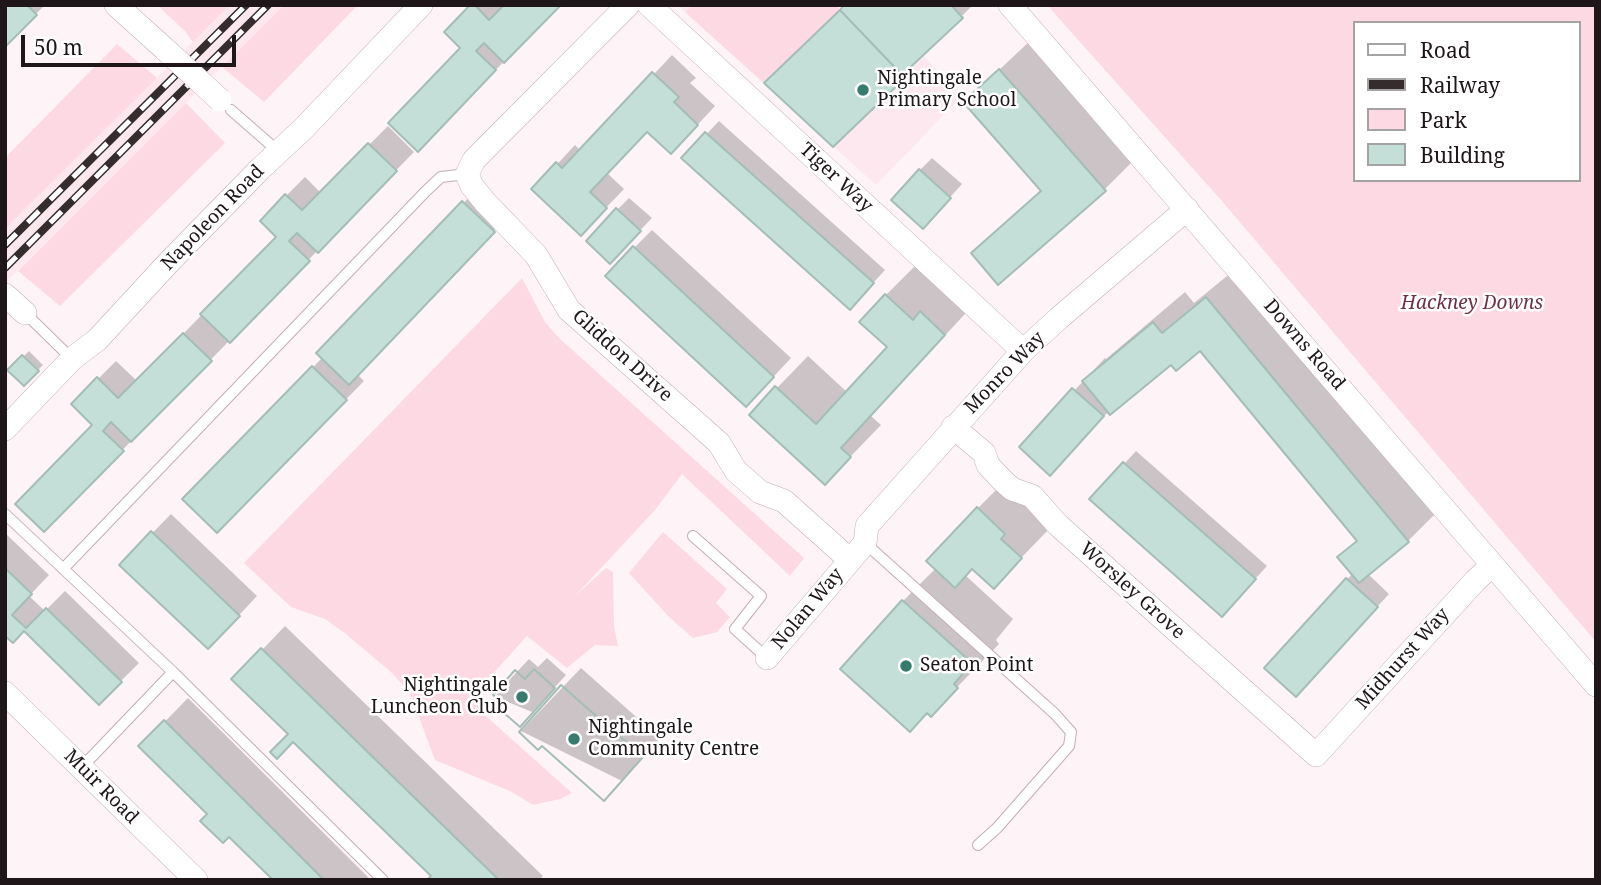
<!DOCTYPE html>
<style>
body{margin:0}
#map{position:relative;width:1601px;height:885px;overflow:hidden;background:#fef4f7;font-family:"Noto Serif",serif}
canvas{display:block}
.frame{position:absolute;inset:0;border:7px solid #1e1618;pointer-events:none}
.legend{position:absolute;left:1353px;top:21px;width:228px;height:161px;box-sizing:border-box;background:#fff;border:2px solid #a5a2a3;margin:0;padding:9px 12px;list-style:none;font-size:21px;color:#1e1618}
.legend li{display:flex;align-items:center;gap:14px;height:35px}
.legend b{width:35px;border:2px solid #a5a2a3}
.scale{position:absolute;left:21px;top:35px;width:215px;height:32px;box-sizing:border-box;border:4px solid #1e1618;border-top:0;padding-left:9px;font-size:21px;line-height:24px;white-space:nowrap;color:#1e1618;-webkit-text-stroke:5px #fff;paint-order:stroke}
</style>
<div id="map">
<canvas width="1601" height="885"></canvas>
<div class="frame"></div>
<ul class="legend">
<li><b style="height:9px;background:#fff"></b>Road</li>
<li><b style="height:9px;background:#352c2e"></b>Railway</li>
<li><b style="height:19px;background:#fdd9e4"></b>Park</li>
<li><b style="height:19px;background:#c4ded8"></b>Building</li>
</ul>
<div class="scale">50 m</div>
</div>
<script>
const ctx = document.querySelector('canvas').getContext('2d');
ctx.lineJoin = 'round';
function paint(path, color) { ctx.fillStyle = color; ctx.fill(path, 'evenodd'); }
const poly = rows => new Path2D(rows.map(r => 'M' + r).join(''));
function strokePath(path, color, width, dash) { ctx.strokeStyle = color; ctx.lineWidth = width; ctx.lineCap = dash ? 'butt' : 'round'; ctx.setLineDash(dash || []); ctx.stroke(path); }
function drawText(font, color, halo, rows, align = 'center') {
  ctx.font = font + ' "Noto Serif",serif'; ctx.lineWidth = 5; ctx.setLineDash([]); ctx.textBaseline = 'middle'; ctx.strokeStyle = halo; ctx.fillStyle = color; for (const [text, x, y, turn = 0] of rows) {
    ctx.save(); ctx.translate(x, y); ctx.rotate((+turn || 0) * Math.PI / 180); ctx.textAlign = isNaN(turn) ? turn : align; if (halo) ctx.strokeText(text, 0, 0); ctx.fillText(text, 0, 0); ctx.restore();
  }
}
paint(poly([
 [230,5,284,5,5,283,5,229],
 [677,5,836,5,901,75,923,55,961,97,876,185]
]), '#fce8ee');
paint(poly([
 [157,5,230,5,193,42,185,31],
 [284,5,358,5,264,102,222,67],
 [692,5,836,5,840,10,764,83,685,12],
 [1047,5,1596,5,1596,642,1221,200],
 [1354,23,1578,23,1578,180,1354,180],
 [117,44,157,78,5,229,5,158],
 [186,103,225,143,60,306,18,271],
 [522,278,545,322,559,338,804,558,790,576,682,474,655,510,575,596,606,568,613,572,614,627,618,646,595,645,567,668,527,636,479,689,479,710,572,793,560,799,533,805,512,792,435,760,410,693,392,673,346,634,325,619,291,607,244,563],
 [663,532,727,589,716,603,730,617,717,632,693,638,669,617,629,573]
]), '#fdd9e4');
paint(poly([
 [5,5,45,5,5,45],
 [473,5,559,5,449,118,462,48],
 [846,5,973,5,833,144],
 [1032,39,1136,158,1105,189,999,282,973,253,1042,189,965,102],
 [672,55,696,78,690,83,715,106,689,134,647,130,607,173,624,189,599,215,534,189,575,145,581,151],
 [719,121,885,270,862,295,684,158],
 [388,126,414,152,44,530,95,425,73,404,116,361,137,381,278,237,262,221,287,195,305,177,321,193],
 [932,158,962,184,935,214,920,170],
 [481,184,511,213,357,374,364,381,217,531,184,499,323,357],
 [629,198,652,218,622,249,617,210],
 [652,230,791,358,764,387,634,248],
 [917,264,975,303,871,416,881,425,825,483,777,388,808,356,848,393,890,347,886,295],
 [1238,267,1439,510,1408,541,1368,574,1389,594,1308,682,1267,668,1353,573,1340,557,1358,539,1200,349,1172,363,1109,411,1050,473,1021,447,1105,358,1106,359,1185,292,1194,303],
 [29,351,43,365,24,384,10,370],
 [1136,451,1267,566,1234,602,1092,499],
 [1009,477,1052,526,994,586,973,567,965,575,1013,619,996,640,999,644,931,714,903,601,936,568,978,508],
 [171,514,257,596,226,629,121,565],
 [5,533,49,575,29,596,45,611,65,591,139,663,99,703,24,629,5,634],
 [285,626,543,876,539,880,430,880,434,876,290,734,262,650],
 [547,658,566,675,532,712,503,700,496,694,529,659,538,667],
 [581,668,660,738,622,781,521,731],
 [188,698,371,880,275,880,141,746]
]), '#0003');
const building = poly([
 [5,5,27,5,37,15,5,47,5,5],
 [470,5,475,5,489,20,504,5,561,5,504,63,484,43,476,51,496,70,418,152,388,123,460,48,444,32,470,5],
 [844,5,951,5,963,18,902,75,840,10,844,5],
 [840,10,905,78,833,147,764,83,840,10],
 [999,69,1106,191,998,285,971,253,1041,191,963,102,999,69],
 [652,72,679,97,674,102,698,125,671,154,647,132,590,192,607,208,581,236,531,189,556,162,562,168,652,72],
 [705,132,874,283,850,310,681,158,705,132],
 [368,143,397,171,318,253,297,233,289,241,310,261,230,343,200,314,276,237,260,221,285,194,302,210,368,143],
 [919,169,951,198,923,229,891,200,919,169],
 [462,201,495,232,349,385,316,353,462,201],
 [616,208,641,231,610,264,586,241,616,208],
 [633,246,774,377,746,407,605,276,633,246],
 [885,294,913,320,920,311,945,335,841,448,851,457,825,485,749,415,775,386,816,424,887,347,859,322,885,294],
 [1206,297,1409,542,1359,583,1337,557,1357,541,1200,351,1176,371,1171,365,1110,415,1082,381,1153,322,1162,333,1206,297],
 [183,333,212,361,131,442,111,422,103,431,124,451,44,532,15,504,92,425,71,404,97,377,118,398,183,333],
 [22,355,39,371,24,386,7,370,22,355],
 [312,366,347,400,217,533,182,499,312,366],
 [1072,388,1104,416,1050,476,1019,447,1072,388],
 [1123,462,1256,579,1222,617,1089,499,1123,462],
 [977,507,1005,534,1001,539,1022,558,994,589,972,569,955,588,926,561,977,507],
 [151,531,240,616,208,649,119,565,151,531],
 [5,568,32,594,12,615,26,628,46,608,122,682,99,705,24,631,13,643,5,636,5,568],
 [1346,578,1378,607,1296,697,1264,668,1346,578],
 [902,600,972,663,954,684,958,688,931,717,927,713,910,732,840,669,902,600],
 [261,648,499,880,427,880,431,876,293,742,277,759,270,752,288,734,231,679,261,648],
 [534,669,555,688,520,727,496,706,500,700,493,695,515,670,525,679,534,669],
 [534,669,555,688,520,727,496,706,500,700,493,695,515,670,525,679,534,669],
 [561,685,643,757,604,801,542,746,538,750,519,732,561,685],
 [561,685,643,757,604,801,542,746,538,750,519,732,561,685],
 [164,720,324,880,273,880,229,837,223,843,200,821,207,814,138,746,164,720]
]);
paint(building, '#c4ded8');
strokePath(building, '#a4bdb7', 2);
const lane = poly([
 [231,110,279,152],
 [25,313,72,359],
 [5,514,173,672,383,880],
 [693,536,761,596,735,629,767,658],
 [865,543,1055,714,1071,732,1069,746,997,828,978,845],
 [63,569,426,191,441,177,467,174],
 [82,767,173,672]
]);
const street = poly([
 [116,5,167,51],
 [628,5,474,160,467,174,472,186,485,202,536,255,569,310,719,443,736,471,760,492,784,501,850,560],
 [649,5,1023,351],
 [1010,5,1596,685],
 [5,295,25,313],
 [953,427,984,453,988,465,1002,480,1012,489,1032,496,1058,525,1316,755,1475,581,1492,565],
 [5,429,72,359,97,340,170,261,260,169,304,128,421,5],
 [767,658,865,543,867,526,1023,351,1059,318,1187,209],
 [5,693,196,880]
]);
strokePath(lane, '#c4adb4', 12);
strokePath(street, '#c4adb4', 24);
strokePath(lane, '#fff', 10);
strokePath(street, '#fff', 23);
const rail = poly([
 [5,245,246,5],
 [5,268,268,5]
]);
strokePath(rail, '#352c2e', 8);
strokePath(rail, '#fff', 5, [16]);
const streetBridge = poly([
 [167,51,220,100]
]);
strokePath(streetBridge, '#c4adb4', 24, []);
strokePath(streetBridge, '#fff', 23);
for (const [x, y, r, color] of [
 [863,90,7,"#377b6f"],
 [906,666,7,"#377b6f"],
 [522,697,7,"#377b6f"],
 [574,739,7,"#377b6f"]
]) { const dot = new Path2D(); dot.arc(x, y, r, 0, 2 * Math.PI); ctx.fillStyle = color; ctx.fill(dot); strokePath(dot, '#fff', 2.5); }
drawText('19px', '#1e1618', '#fff', [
 ["Nightingale",877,79],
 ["Primary School",877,101],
 ["Seaton Point",920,666],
 ["Nightingale",508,686,"right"],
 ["Luncheon Club",508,708,"right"],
 ["Nightingale",588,728],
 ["Community Centre",588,750]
], 'left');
drawText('19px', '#1e1618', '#fff', [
 ["Tiger Way",836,178,43],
 ["Napoleon Road",213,218,-46],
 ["Downs Road",1304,345,49],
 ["Gliddon Drive",622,356,42],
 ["Monro Way",1005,373,-46],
 ["Worsley Grove",1132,591,42],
 ["Nolan Way",808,609,-50],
 ["Midhurst Way",1403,659,-48],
 ["Muir Road",101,787,45]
]);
drawText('italic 19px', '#6e3048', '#fff', [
 ["Hackney Downs",1472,304]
]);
</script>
